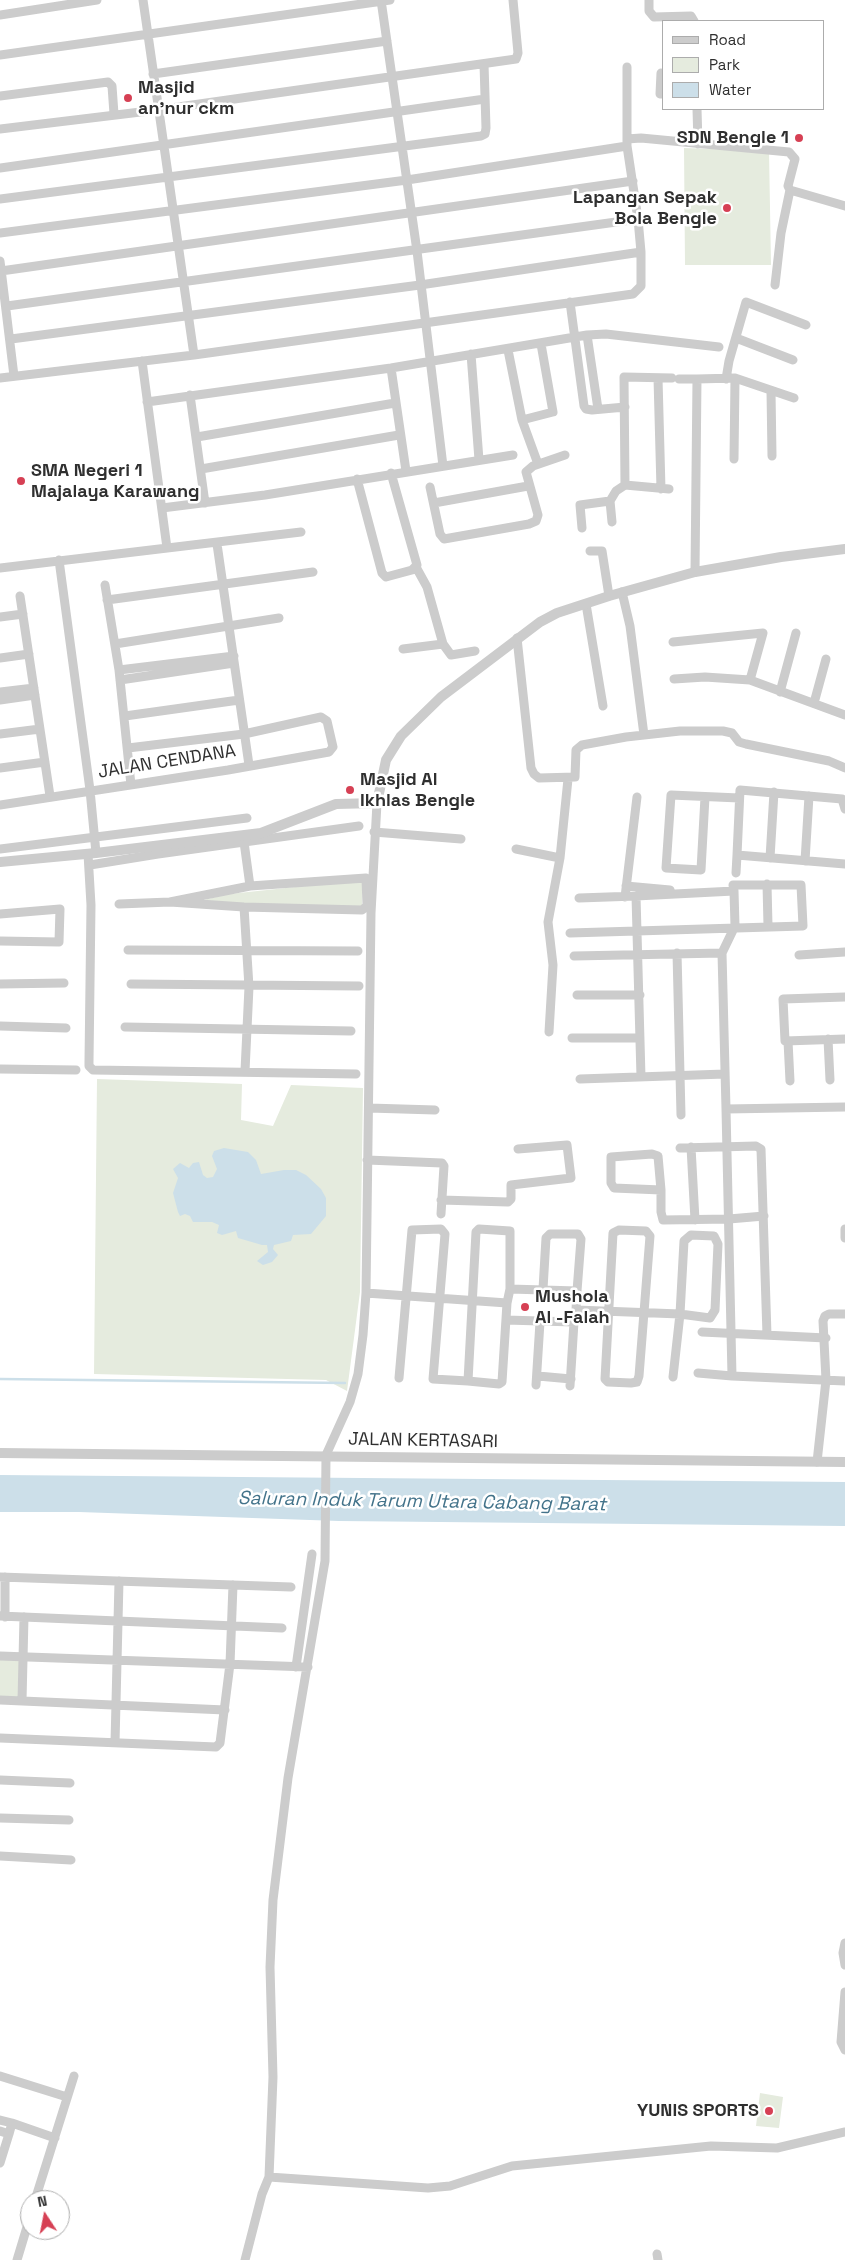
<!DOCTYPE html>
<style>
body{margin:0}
#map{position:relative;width:845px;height:2260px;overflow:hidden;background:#fff;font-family:"Space Grotesk",sans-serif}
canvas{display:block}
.legend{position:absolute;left:662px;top:20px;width:162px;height:90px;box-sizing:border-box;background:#fff;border:1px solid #acacac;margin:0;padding:6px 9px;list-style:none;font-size:15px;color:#2f2f2f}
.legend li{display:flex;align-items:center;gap:10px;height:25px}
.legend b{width:25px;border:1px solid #acacac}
.north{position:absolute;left:20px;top:2190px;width:50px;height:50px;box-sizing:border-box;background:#fff;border:1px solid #acacac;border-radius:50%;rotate:349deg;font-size:14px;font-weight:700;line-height:20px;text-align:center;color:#2f2f2f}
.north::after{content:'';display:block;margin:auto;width:18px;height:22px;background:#d64054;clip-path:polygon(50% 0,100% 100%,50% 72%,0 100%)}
</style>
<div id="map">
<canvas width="845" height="2260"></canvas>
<ul class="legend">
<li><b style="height:6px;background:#ccc"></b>Road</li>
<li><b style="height:14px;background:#e5ebde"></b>Park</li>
<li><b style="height:14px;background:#ccdfe9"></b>Water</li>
</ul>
<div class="north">N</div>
</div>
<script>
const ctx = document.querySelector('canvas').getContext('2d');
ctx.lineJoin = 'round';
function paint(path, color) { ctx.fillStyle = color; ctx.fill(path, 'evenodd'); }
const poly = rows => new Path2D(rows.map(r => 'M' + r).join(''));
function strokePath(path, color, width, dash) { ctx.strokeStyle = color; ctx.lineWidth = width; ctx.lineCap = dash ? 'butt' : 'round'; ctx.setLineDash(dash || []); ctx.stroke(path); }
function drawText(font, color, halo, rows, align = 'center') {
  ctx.font = font + ' "Space Grotesk",sans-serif'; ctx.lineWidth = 5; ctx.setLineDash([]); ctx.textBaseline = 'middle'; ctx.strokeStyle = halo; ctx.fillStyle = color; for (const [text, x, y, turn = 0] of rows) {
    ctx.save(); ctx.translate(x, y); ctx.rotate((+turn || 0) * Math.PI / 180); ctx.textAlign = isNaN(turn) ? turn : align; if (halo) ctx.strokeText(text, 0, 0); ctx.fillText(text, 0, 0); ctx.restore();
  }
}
paint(poly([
 [684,148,769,151,771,265,685,265],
 [362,880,362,907,195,902,229,894],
 [97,1079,242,1084,241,1120,273,1126,291,1085,363,1088,360,1292,347,1391,326,1380,94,1374],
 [0,1656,23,1657,22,1701,0,1700],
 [760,2093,783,2097,779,2128,756,2126]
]), '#e5ebde');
paint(poly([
 [224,1148,248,1152,256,1160,261,1174,284,1170,296,1170,306,1175,321,1189,326,1198,326,1216,311,1234,293,1235,291,1241,274,1245,273,1249,278,1255,272,1262,263,1265,257,1261,268,1252,267,1245,262,1245,238,1238,236,1231,222,1235,217,1233,219,1225,212,1222,193,1222,190,1216,185,1214,180,1216,178,1212,173,1193,178,1178,173,1169,180,1163,189,1168,193,1163,199,1162,203,1175,207,1178,213,1177,217,1169,212,1156,214,1151],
 [0,1475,845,1482,845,1526,339,1521,79,1512,0,1512]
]), '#ccdfe9');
strokePath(poly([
 [0,1379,345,1383]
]), '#ccdfe9', 2.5);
strokePath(poly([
 [143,0,194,355],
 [381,0,417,251,443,466],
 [649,0,649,11,654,17,691,16,694,21],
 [0,15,97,0],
 [0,55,390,0],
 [661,73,660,94,664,94],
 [153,74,387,41],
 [0,96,108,82,112,86,114,114],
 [697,109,698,144],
 [0,129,157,110,516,59,518,53,513,0],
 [627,139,641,138,789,152,795,159,788,186,790,190,845,206],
 [0,168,485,99],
 [0,199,481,136,485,134,486,128,484,64],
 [0,233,407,180,627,146],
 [0,261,14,376],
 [1,271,633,181],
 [775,285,781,233,790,190],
 [570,302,584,406,586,409,592,410,625,407],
 [7,306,638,219],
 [587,335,598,409],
 [736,338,793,360],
 [11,339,420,285,641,252],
 [508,350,522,420,553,412,541,344],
 [471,354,479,460],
 [142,361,167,548],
 [391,368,406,471],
 [0,378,194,355,633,294,641,286,641,252,638,219,627,146,627,67],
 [658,378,661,489],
 [735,378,794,398],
 [679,379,697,379],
 [726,379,729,361,746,302,806,325],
 [771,391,772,456],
 [190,395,205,503],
 [147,402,391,368,587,335,606,334,719,347],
 [522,420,538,464],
 [197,437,395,403],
 [201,469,399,435],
 [357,479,382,573,386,577,412,570,417,565,391,473],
 [625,485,624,377,672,378],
 [430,487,440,534,444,539,529,524,536,521,538,515,526,472,533,466,565,455],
 [434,503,528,486],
 [162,508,265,495,513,455],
 [612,522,610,501,616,491,625,485,669,489],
 [582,528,580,505,610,501],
 [217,544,249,765],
 [590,551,602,551,609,596],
 [59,560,90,790,96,853],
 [416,567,427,587,443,644],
 [0,568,301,532],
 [695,572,697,379,735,378,734,459],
 [105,585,119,670,131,785],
 [622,592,630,626,644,735],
 [20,596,50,796],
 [107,600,313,572],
 [586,604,603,706],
 [0,617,23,614],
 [517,638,531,768,534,774,539,778,575,777,576,750,582,745,626,737,680,731,723,731,732,733,739,742,746,744,829,761,845,768],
 [673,642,763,633,750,680],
 [115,644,279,618],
 [403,649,443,644,451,655,475,651],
 [0,658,29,654],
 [119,670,234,656],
 [674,679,705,677,750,680,845,715],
 [120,680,234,663],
 [0,692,34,688],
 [780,692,796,633],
 [0,700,35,695],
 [814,703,826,659],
 [125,716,239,700],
 [0,734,40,729],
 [0,768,45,762],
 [705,797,701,870,666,868,671,795,739,798],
 [0,805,228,770,329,752,333,747,327,721,321,717,244,734,128,748],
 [374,832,461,839],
 [244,842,250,886],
 [0,849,247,818],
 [516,849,560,858],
 [88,854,91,905,89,1061,89,1066,93,1070,356,1074],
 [737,855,740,790,842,799,845,809],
 [770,858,774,792],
 [805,861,809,796],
 [90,865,158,854,359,826],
 [736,873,737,855,845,864],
 [767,884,768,926],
 [626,886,670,890],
 [636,896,734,891,735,926,722,953,726,1109],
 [625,897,637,797],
 [579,898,636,896,641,1077],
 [119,904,170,902,244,907,362,910,367,906,366,878,250,886,170,902],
 [244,907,249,987,245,1071],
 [0,914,60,909,59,942,0,941],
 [570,933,803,926,801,885,733,885,734,891],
 [128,950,358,951],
 [677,953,681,1115],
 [799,955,845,952],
 [574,956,722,953],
 [0,984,64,983],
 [131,984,359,986],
 [577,995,640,995],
 [845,997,783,999,785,1041,845,1039],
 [0,1026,66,1028],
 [125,1027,351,1031],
 [549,1032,553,965,548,922,560,858,568,779],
 [572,1038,640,1038],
 [828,1039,830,1080],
 [788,1041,790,1081],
 [0,1069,76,1070],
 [580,1079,725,1074],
 [845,1107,726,1109,732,1376,845,1381],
 [369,1108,435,1110],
 [691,1147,695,1220],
 [680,1148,756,1146,761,1149,767,1335],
 [367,1160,442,1163,444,1166,441,1214],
 [661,1190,614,1188,611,1183,611,1157,652,1154,658,1156,661,1190,661,1212,663,1220,729,1219,764,1216],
 [441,1200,508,1202,511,1199,511,1185,571,1178,567,1145,518,1149],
 [845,1229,845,1238],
 [619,1230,646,1231,650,1236,639,1376,637,1382,631,1383,608,1382,605,1379,613,1233,619,1230],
 [543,1289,546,1238,550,1234,578,1234,581,1239,577,1291],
 [366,1293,507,1303,502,1382,499,1384,468,1381],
 [576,1310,680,1314,710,1318,715,1310,718,1244,714,1236,691,1235,684,1241,680,1314,673,1377],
 [506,1320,574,1322,576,1310,577,1291,510,1289],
 [702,1332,826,1338],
 [698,1373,732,1376],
 [538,1376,571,1379],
 [399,1378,412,1230,441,1229,445,1234,433,1379,468,1381,476,1232,479,1229,510,1231,510,1289,507,1303],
 [536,1385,540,1322],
 [570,1386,574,1322],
 [817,1462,826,1380,823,1321,825,1316,829,1314,845,1314],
 [0,1577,291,1587],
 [5,1577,5,1617],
 [0,1616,282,1628],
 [0,1656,308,1667],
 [296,1667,312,1554],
 [0,1700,225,1710],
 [22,1701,24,1617],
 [0,1738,216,1747,220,1743,230,1664,233,1585],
 [115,1743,119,1581],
 [0,1780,70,1783],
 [0,1818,69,1820],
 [0,1856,71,1860],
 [845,1943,843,1953,845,1965],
 [845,1992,841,2042,845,2050],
 [0,2076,67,2097],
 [0,2120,12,2123],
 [0,2131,9,2134,12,2123,55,2138],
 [0,2163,9,2134],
 [269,2177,428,2188,450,2186,512,2166,711,2146,777,2148,845,2132],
 [35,2200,74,2076],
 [657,2254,658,2260],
 [17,2260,30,2217],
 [245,2260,262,2194,269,2177,273,2077,270,1967,273,1900,288,1778,325,1561,326,1455,350,1402,358,1374,363,1335,366,1293,371,913,377,803]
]), '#ccc', 9);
strokePath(poly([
 [0,862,96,853,261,833,336,804,377,803,386,760,401,736,441,697,540,622,557,613,609,596,695,572,781,557,845,549],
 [0,1453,845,1462]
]), '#ccc', 10);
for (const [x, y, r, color] of [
 [128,98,5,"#d64054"],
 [799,138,5,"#d64054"],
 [727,208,5,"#d64054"],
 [21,481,5,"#d64054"],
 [350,790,5,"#d64054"],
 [525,1307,5,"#d64054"],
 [769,2111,5,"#d64054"]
]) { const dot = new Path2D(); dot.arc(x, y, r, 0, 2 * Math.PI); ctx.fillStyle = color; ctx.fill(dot); strokePath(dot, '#fff', 2); }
drawText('bold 18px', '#2f2f2f', '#fff', [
 ["Masjid",138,88],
 ["an'nur ckm",138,109],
 ["SDN Bengle 1",789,138,"right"],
 ["Lapangan Sepak",717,198,"right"],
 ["Bola Bengle",717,219,"right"],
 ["SMA Negeri 1",31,471],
 ["Majalaya Karawang",31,492],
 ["Masjid Al",360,780],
 ["Ikhlas Bengle",360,801],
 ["Mushola",535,1297],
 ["Al -Falah",535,1318],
 ["YUNIS SPORTS",759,2111,"right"]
], 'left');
drawText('18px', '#2f2f2f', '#fff', [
 ["JALAN CENDANA",167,762,-9],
 ["JALAN KERTASARI",423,1441,1]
]);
drawText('italic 19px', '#43738a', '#fff', [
 ["Saluran Induk Tarum Utara Cabang Barat",422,1502,1]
]);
</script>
